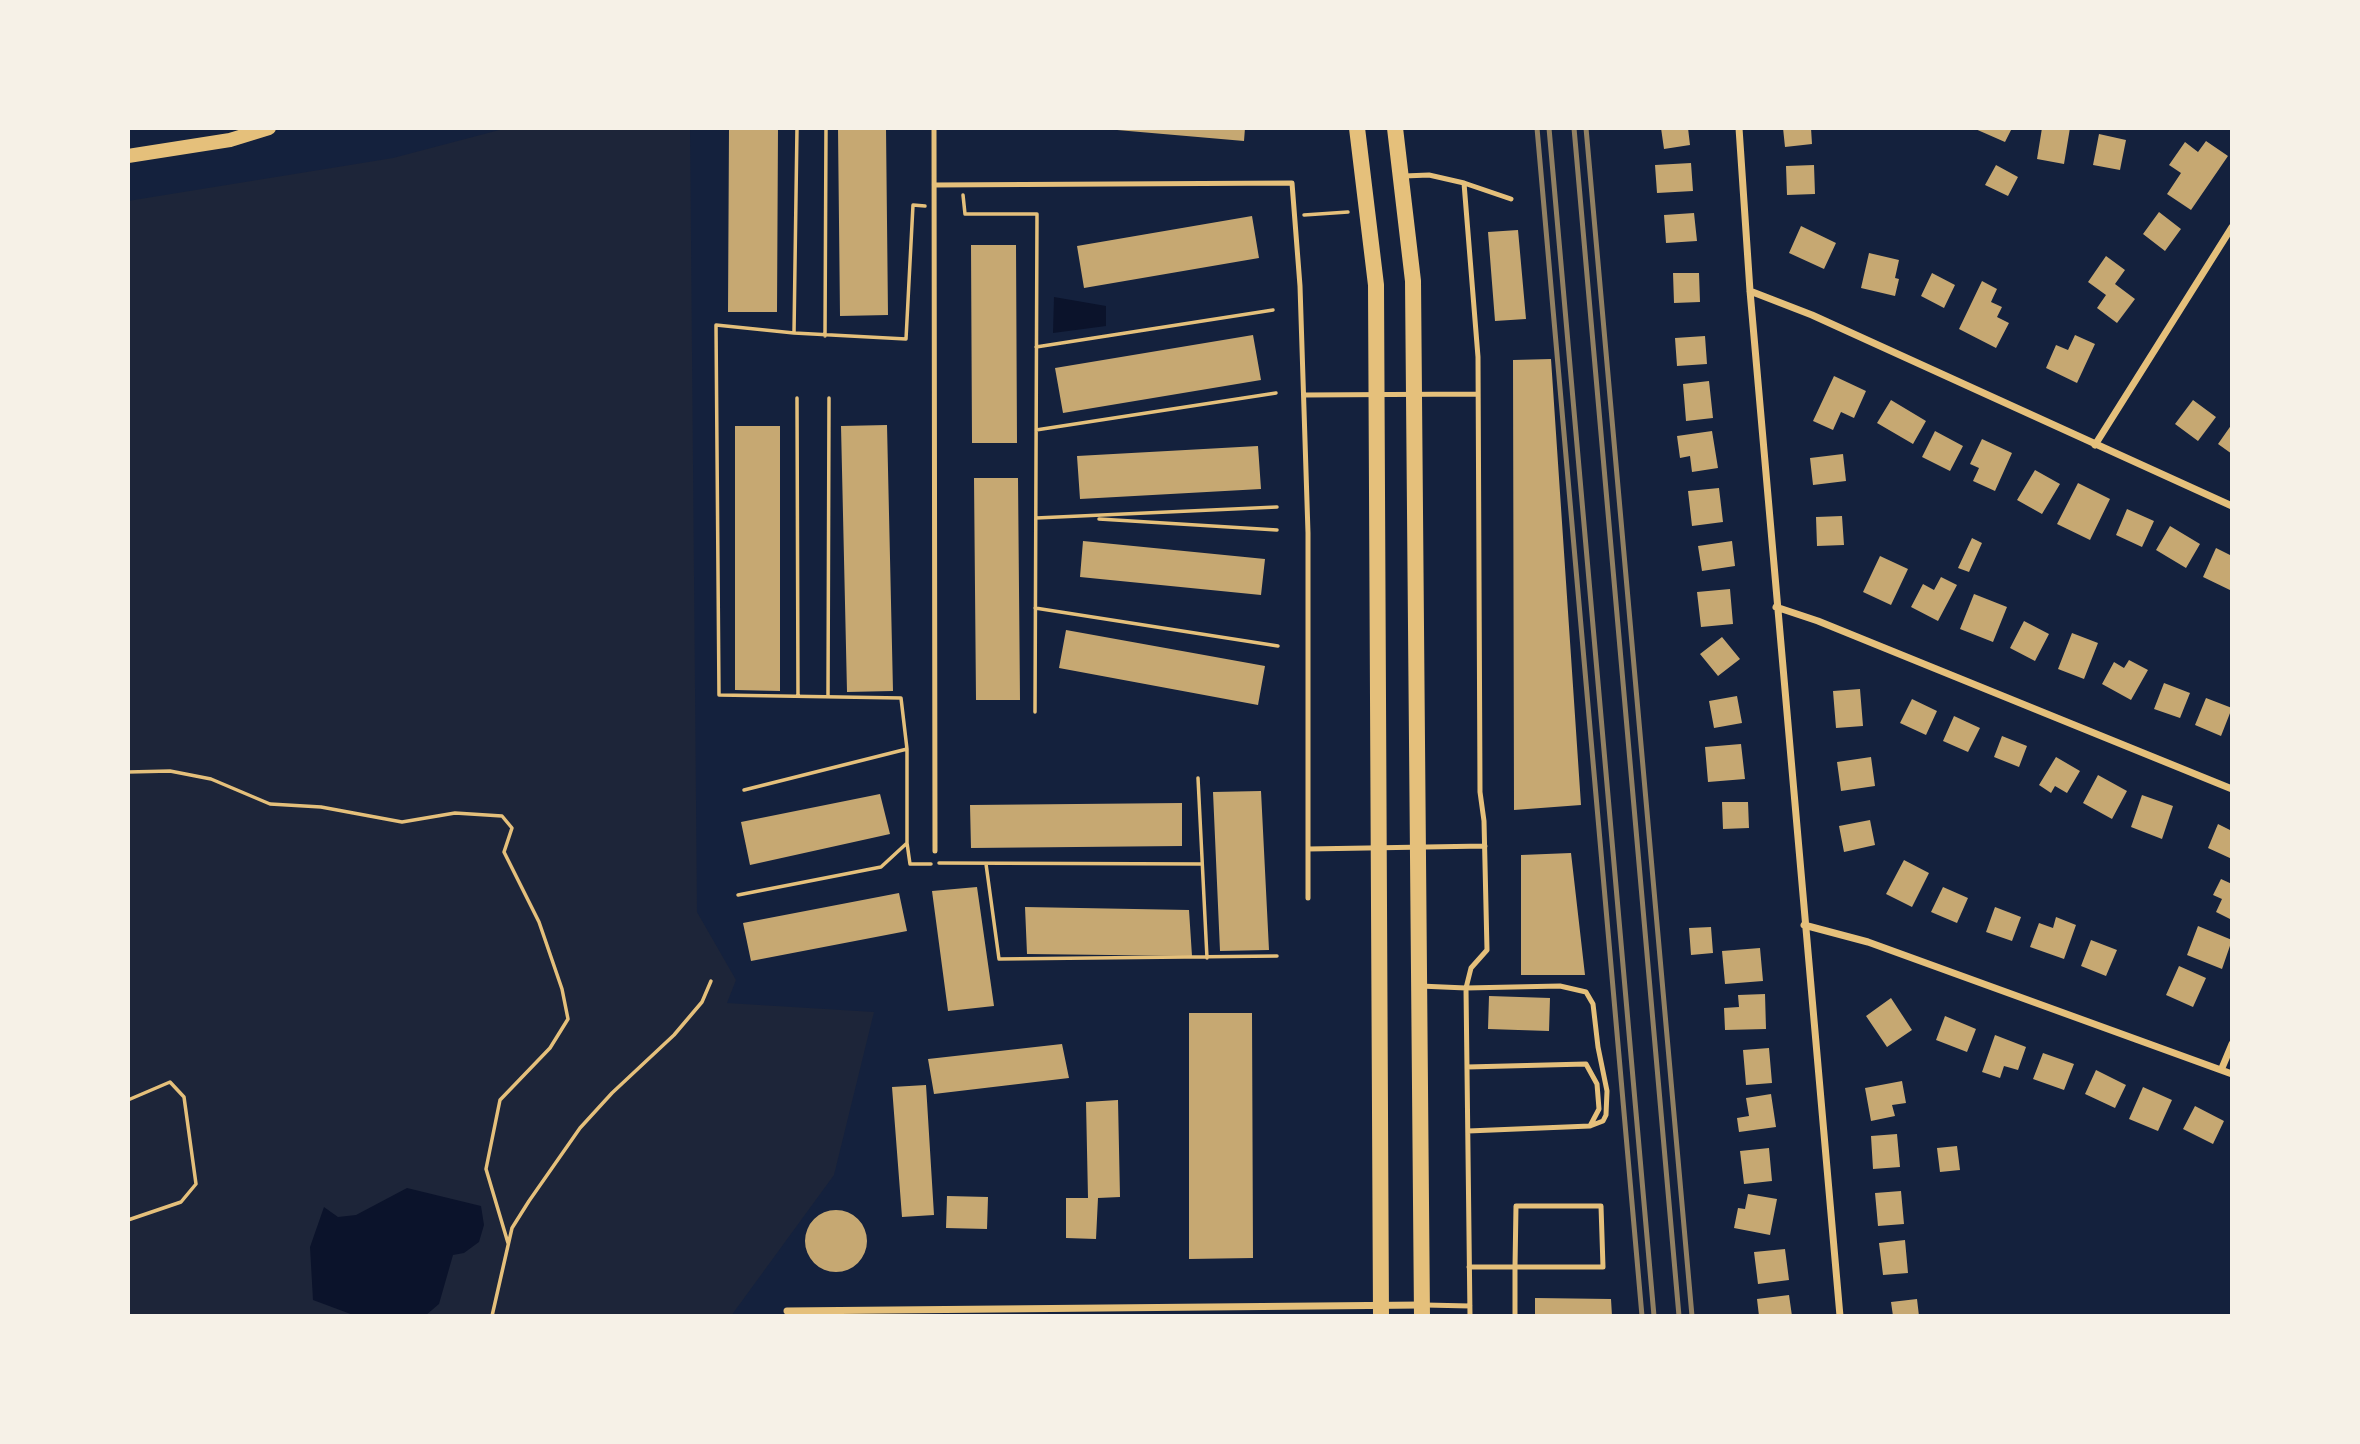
<!DOCTYPE html>
<style>
body{margin:0}
#map{position:relative;width:2360px;height:1444px;overflow:hidden;background:#14213d;font-family:Manrope,sans-serif}
canvas{display:block}
.frame{position:absolute;inset:0;border:130px solid #f6f1e7;pointer-events:none}
</style>
<div id="map">
<canvas width="2360" height="1444"></canvas>
<div class="frame"></div>
</div>
<script>
const ctx = document.querySelector('canvas').getContext('2d');
ctx.lineJoin = 'round';
function paint(path, color) { ctx.fillStyle = color; ctx.fill(path, 'evenodd'); }
const poly = rows => new Path2D(rows.map(r => 'M' + r).join(''));
function strokePath(path, color, width, dash) { ctx.strokeStyle = color; ctx.lineWidth = width; ctx.lineCap = dash ? 'butt' : 'round'; ctx.setLineDash(dash || []); ctx.stroke(path); }
paint(poly([
 [507,128,690,128,697,912,736,980,727,1003,874,1012,834,1175,731,1316,128,1316,128,201,393,158]
]), '#1d2539');
paint(poly([
 [1054,297,1106,306,1106,326,1053,333],
 [407,1188,481,1206,484,1225,479,1242,464,1253,453,1255,439,1304,425,1316,356,1316,313,1300,310,1247,324,1207,338,1217,356,1215]
]), '#0b132b');
paint(poly([
 [729,128,778,128,777,312,728,312],
 [838,128,886,128,888,315,840,316],
 [1094,128,1245,128,1244,141],
 [1661,128,1688,128,1690,145,1664,149],
 [1783,128,1811,128,1812,144,1785,147],
 [1973,128,2012,128,2005,142],
 [2042,128,2070,128,2064,164,2037,159],
 [2099,134,2126,140,2120,170,2093,165],
 [2206,141,2228,156,2191,210,2167,194,2181,173,2169,165,2185,142,2198,152],
 [1691,163,1693,191,1657,193,1655,165],
 [1814,165,1815,194,1787,195,1786,166],
 [1996,165,2018,177,2008,196,1985,185],
 [2159,212,2181,229,2165,251,2143,234],
 [1694,213,1697,241,1666,243,1664,215],
 [1252,216,1259,258,1084,288,1077,246],
 [1801,226,1836,243,1824,269,1789,253],
 [1518,230,1526,319,1495,321,1488,232],
 [971,245,1016,245,1017,443,972,443],
 [1869,253,1899,260,1895,278,1899,279,1895,296,1861,288],
 [2106,256,2125,270,2115,284,2135,299,2117,323,2097,308,2106,295,2088,282],
 [1673,273,1699,273,1700,302,1674,303],
 [1932,273,1955,285,1944,308,1921,296],
 [1982,281,1997,289,1991,302,2002,307,1997,317,2009,323,1996,348,1959,329],
 [1253,335,1261,380,1063,413,1055,368],
 [2075,335,2095,344,2077,383,2046,368,2056,345,2068,350],
 [1705,336,1707,364,1677,366,1675,338],
 [1551,359,1581,805,1514,810,1513,360],
 [1834,376,1866,391,1854,418,1841,412,1833,430,1813,421],
 [1709,381,1713,418,1686,421,1683,384],
 [1891,400,1926,421,1913,444,1877,423],
 [2193,400,2216,417,2198,441,2175,424],
 [2232,424,2232,454,2218,444],
 [887,425,893,691,847,692,841,426],
 [735,426,780,426,780,691,735,690],
 [1712,431,1718,468,1692,472,1690,456,1680,458,1677,436],
 [1935,431,1963,446,1950,471,1922,457],
 [1982,439,2012,453,1995,491,1973,481,1979,468,1970,464],
 [1258,446,1261,489,1080,499,1077,456],
 [1843,454,1846,481,1813,485,1810,458],
 [2035,470,2060,484,2042,514,2017,500],
 [974,478,1018,478,1020,700,976,700],
 [2078,483,2110,499,2090,540,2057,524],
 [1719,488,1723,522,1692,526,1688,491],
 [2127,509,2154,521,2142,547,2116,535],
 [1842,516,1844,545,1817,546,1816,517],
 [2170,526,2200,544,2186,568,2156,550],
 [1972,538,1982,543,1969,572,1958,568],
 [1083,541,1265,559,1261,595,1080,577],
 [1732,541,1735,566,1702,571,1698,546],
 [2216,548,2232,556,2232,591,2203,577],
 [1880,556,1908,569,1891,605,1863,592],
 [1941,577,1957,585,1938,621,1911,607,1923,584,1934,590],
 [1730,589,1733,624,1701,627,1697,592],
 [1974,594,2007,607,1993,642,1960,629],
 [2024,621,2049,634,2035,661,2010,648],
 [1066,630,1265,666,1258,705,1059,668],
 [2072,633,2098,643,2084,679,2058,669],
 [1722,637,1740,659,1718,676,1700,654],
 [2129,660,2148,670,2131,700,2102,684,2114,662,2124,668],
 [2164,683,2190,693,2180,718,2154,709],
 [1860,689,1863,726,1836,728,1833,691],
 [1737,696,1742,723,1714,728,1709,701],
 [2206,698,2232,708,2221,736,2195,725],
 [1912,699,1937,711,1926,735,1900,723],
 [1954,716,1980,728,1968,752,1943,741],
 [2002,736,2027,746,2019,767,1994,757],
 [1741,744,1745,779,1708,782,1705,747],
 [1871,757,1875,786,1841,791,1837,762],
 [2056,757,2080,771,2067,793,2055,786,2051,793,2039,785],
 [2098,775,2127,791,2112,819,2083,803],
 [1261,791,1269,950,1220,951,1213,792],
 [880,794,890,834,750,865,741,822],
 [2142,795,2173,806,2162,839,2131,827],
 [1722,802,1748,802,1749,828,1723,829],
 [1182,803,1182,846,971,848,970,805],
 [1870,820,1875,845,1844,852,1839,826],
 [2218,824,2232,831,2232,859,2208,848],
 [1571,853,1585,975,1521,975,1521,855],
 [1904,860,1929,873,1912,907,1886,894],
 [2221,879,2232,884,2232,920,2216,912,2222,899,2213,895],
 [977,887,994,1006,948,1011,932,891],
 [1943,887,1968,898,1957,923,1931,912],
 [899,893,907,931,751,961,743,923],
 [1025,907,1189,910,1192,956,1027,954],
 [1995,907,2021,917,2012,941,1986,932],
 [2056,917,2076,925,2064,959,2030,947,2039,923,2053,928],
 [2198,926,2232,940,2222,969,2187,955],
 [1711,927,1713,953,1691,955,1689,928],
 [2091,940,2117,950,2106,976,2081,966],
 [1760,948,1763,981,1725,984,1722,951],
 [2179,966,2206,978,2193,1007,2166,995],
 [1765,994,1766,1029,1725,1030,1724,1008,1739,1007,1738,995],
 [1489,996,1550,998,1549,1031,1488,1029],
 [1891,998,1912,1030,1887,1047,1866,1016],
 [1189,1013,1252,1013,1253,1258,1189,1259],
 [1945,1016,1976,1029,1967,1052,1936,1040],
 [1995,1035,2026,1047,2018,1070,2004,1066,2000,1078,1982,1072],
 [1062,1044,1069,1078,934,1094,928,1059],
 [1769,1048,1772,1083,1746,1085,1743,1050],
 [2043,1053,2074,1064,2064,1090,2033,1079],
 [2096,1070,2126,1085,2115,1108,2085,1094],
 [1902,1081,1906,1103,1892,1105,1895,1116,1871,1121,1865,1088],
 [926,1085,934,1215,902,1217,892,1087],
 [2143,1087,2172,1100,2158,1131,2129,1119],
 [1771,1094,1776,1127,1739,1132,1737,1118,1749,1116,1746,1098],
 [1118,1100,1120,1197,1098,1198,1096,1239,1066,1238,1066,1198,1088,1198,1086,1102],
 [2195,1106,2224,1121,2213,1144,2183,1129],
 [1897,1134,1900,1167,1873,1169,1871,1136],
 [1957,1146,1960,1170,1940,1172,1937,1148],
 [1769,1148,1772,1181,1744,1184,1740,1151],
 [1901,1191,1904,1224,1878,1226,1875,1193],
 [1748,1194,1777,1199,1770,1235,1734,1228,1738,1208,1745,1209],
 [947,1196,988,1197,987,1229,946,1228],
 '805 1241a31 31 0 1 1 62 0a31 31 0 1 1-62 0Z',
 [1905,1240,1908,1273,1883,1275,1879,1243],
 [1785,1249,1789,1280,1758,1284,1754,1252],
 [1789,1295,1792,1316,1759,1316,1757,1299],
 [1535,1298,1611,1299,1612,1316,1535,1316],
 [1917,1299,1919,1316,1893,1316,1891,1302]
]), '#c6a872');
strokePath(poly([
 [797,128,794,333,906,339,913,205,925,206],
 [963,195,965,214,1037,214,1035,712],
 [1304,215,1348,212],
 [825,336,826,128],
 [1036,347,1273,310],
 [797,398,798,696],
 [1036,430,1276,393],
 [1036,518,1277,507],
 [1099,519,1277,530],
 [1035,608,1278,646],
 [828,696,829,398],
 [128,772,170,771,211,779,270,804,321,807,402,822,455,813,502,816,512,828,504,852,539,922,562,989,568,1019,550,1048,500,1100,486,1169,508,1243],
 [1198,778,1207,958],
 [744,790,907,749,901,698,719,695,716,325,794,333],
 [907,843,910,864,931,864],
 [939,863,1202,864],
 [986,864,999,959,1277,956],
 [738,895,881,867,907,843,907,749],
 [128,1100,170,1082,184,1097,196,1184,181,1202,128,1220],
 [492,1316,512,1228,529,1201,580,1128,612,1093,674,1035,702,1002,711,981]
]), '#e5c07b', 3.5);
strokePath(poly([
 [934,128,935,851],
 [1404,176,1429,175,1464,183,1478,357,1480,792,1484,821,1487,950,1471,968,1466,988,1560,986,1586,992,1593,1004,1598,1047,1607,1091,1606,1115,1603,1121,1590,1126],
 [1464,183,1511,199],
 [934,185,1292,183,1300,286,1308,533,1308,898],
 [1304,395,1478,394],
 [1308,849,1485,846],
 [1420,986,1466,988,1470,1316],
 [1467,1067,1586,1064,1597,1084,1599,1109,1590,1126,1468,1131],
 [1469,1267,1603,1267,1601,1206,1516,1206,1515,1267,1515,1316],
 [1425,1305,1470,1306]
]), '#e5c07b', 5);
strokePath(poly([
 [1739,128,1750,291,1840,1316],
 [1750,291,1812,315,2232,506],
 [2095,445,2232,227],
 [1776,607,1818,621,2232,789],
 [1804,925,1868,942,2232,1074],
 [2222,1068,2232,1044],
 [787,1311,1421,1305]
]), '#e5c07b', 7);
strokePath(poly([
 [128,156,230,140,269,128]
]), '#e5c07b', 14);
strokePath(poly([
 [1357,128,1376,285,1381,1316],
 [1395,128,1413,281,1422,1316]
]), '#e5c07b', 16);
strokePath(poly([
 [1537,128,1642,1316],
 [1549,128,1654,1316],
 [1574,128,1679,1316],
 [1586,128,1692,1316]
]), '#918062', 5);
</script>
